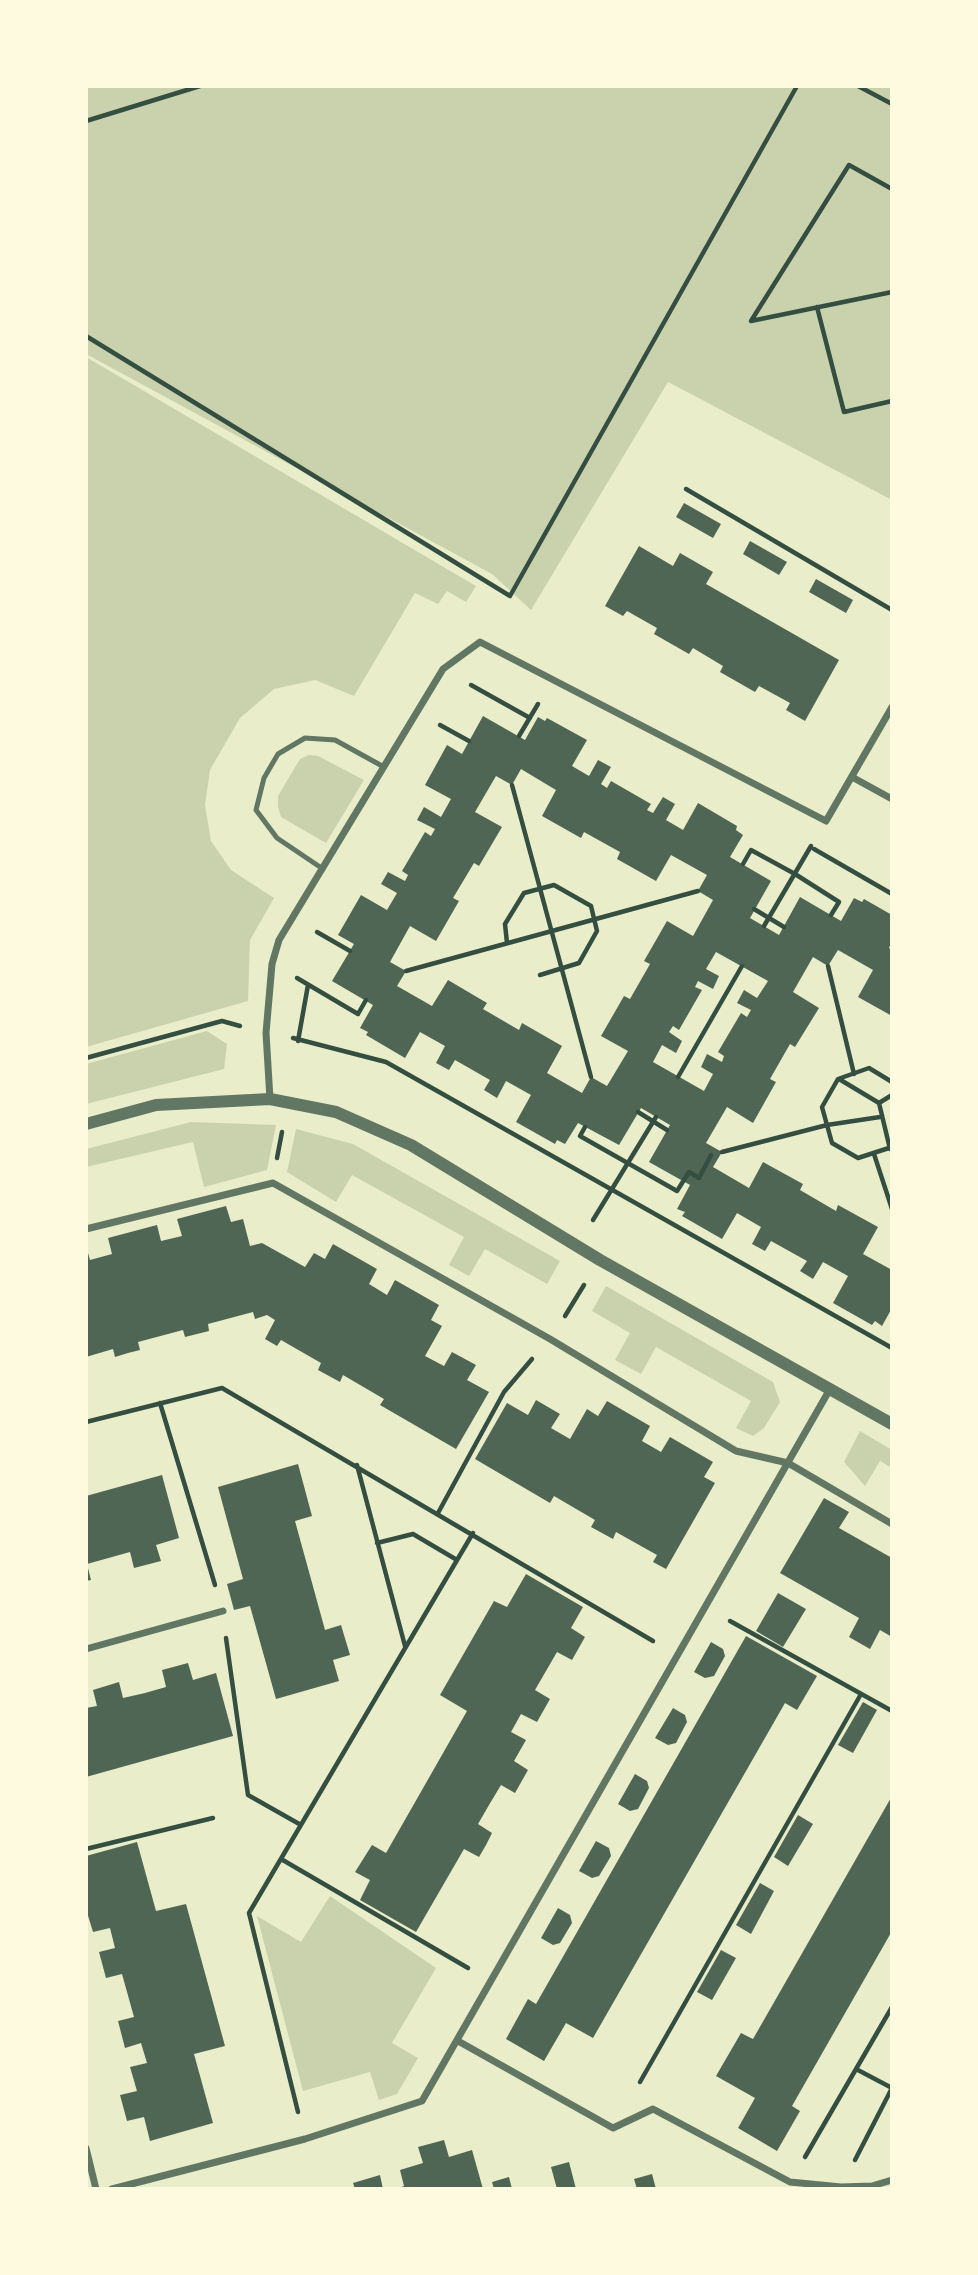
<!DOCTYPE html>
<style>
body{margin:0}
#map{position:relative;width:978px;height:2275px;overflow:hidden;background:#e9edc9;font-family:Quicksand,sans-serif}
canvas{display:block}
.frame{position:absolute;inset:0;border:88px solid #fefae0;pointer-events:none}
</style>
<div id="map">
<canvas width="978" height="2275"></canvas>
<div class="frame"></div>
</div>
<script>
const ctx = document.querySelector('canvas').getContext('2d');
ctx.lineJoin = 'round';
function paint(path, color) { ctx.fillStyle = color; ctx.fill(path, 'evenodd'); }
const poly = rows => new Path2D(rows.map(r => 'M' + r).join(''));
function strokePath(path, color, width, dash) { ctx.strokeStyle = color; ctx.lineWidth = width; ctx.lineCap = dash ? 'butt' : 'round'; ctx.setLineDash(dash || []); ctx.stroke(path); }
paint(poly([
 [86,86,892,86,892,500,668,382,531,610,492,574,86,354],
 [86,357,476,586,466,602,447,591,438,604,415,593,354,696,315,680,274,689,240,718,210,770,205,805,211,841,231,870,274,898,250,940,248,1001,86,1047],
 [309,755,318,756,364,780,326,843,281,817,278,807,278,796,300,759],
 [207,1031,227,1044,224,1069,86,1104,86,1064],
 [191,1122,276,1125,267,1170,204,1187,193,1142,86,1167,86,1149],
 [296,1129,353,1144,560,1261,547,1284,485,1249,469,1276,449,1265,464,1237,352,1175,336,1202,287,1172],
 [606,1286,773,1382,780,1402,764,1428,753,1436,736,1428,751,1401,656,1347,641,1374,615,1360,630,1333,592,1311],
 [860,1431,892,1450,892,1468,880,1461,865,1486,844,1462],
 [330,1896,436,1968,392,2043,418,2058,397,2094,379,2100,370,2072,303,2091,257,1916,301,1942]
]), '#cad2ad');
paint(poly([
 [684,503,721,524,713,538,676,517],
 [750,541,787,562,779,575,743,554],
 [639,546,673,566,680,553,713,572,706,584,839,660,805,721,786,710,790,703,759,686,755,692,720,672,723,666,693,648,689,654,654,634,657,628,627,611,623,616,605,606],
 [816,579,853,600,846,613,809,592],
 [483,716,525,740,538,717,545,721,547,718,587,740,572,766,589,776,598,760,611,767,601,784,607,788,611,781,651,804,647,810,653,813,663,797,675,804,666,820,683,830,698,803,737,826,736,830,743,835,730,857,771,881,750,918,779,935,800,897,841,921,854,898,862,902,864,899,892,915,892,941,889,948,892,950,892,1016,858,997,873,970,838,950,828,966,813,957,793,992,819,1008,795,1047,790,1044,770,1079,776,1082,753,1123,727,1107,706,1143,722,1152,713,1167,749,1188,763,1162,803,1184,800,1190,836,1211,838,1205,878,1227,863,1254,892,1270,892,1308,882,1326,875,1321,872,1325,833,1303,848,1276,823,1262,813,1279,800,1271,807,1261,771,1241,765,1251,752,1244,761,1227,737,1213,722,1239,682,1216,685,1212,677,1209,690,1185,649,1162,670,1125,641,1108,619,1145,578,1123,565,1144,557,1140,555,1144,516,1122,531,1095,506,1081,497,1098,484,1090,490,1080,455,1060,449,1070,436,1063,445,1046,420,1032,405,1058,366,1035,368,1032,360,1028,373,1005,332,981,354,944,338,935,361,895,387,910,397,893,381,884,388,872,405,881,408,875,402,871,425,832,431,836,435,829,417,820,424,807,441,817,451,799,425,785,447,745,462,754],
 [521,769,556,790,542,816,581,838,584,832,620,852,617,859,656,881,671,855,707,875,698,891,713,900,693,936,667,921,644,961,650,964,630,999,624,996,601,1036,628,1051,607,1086,591,1077,582,1093,547,1073,562,1046,522,1023,519,1030,483,1009,487,1003,448,980,432,1006,397,986,406,971,390,962,410,926,436,941,459,901,453,898,474,863,479,866,502,827,475,812,496,776,512,785],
 [716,952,768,981,757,998,744,990,737,1003,751,1010,747,1017,741,1013,718,1052,724,1056,722,1062,707,1054,701,1067,713,1074,704,1091,653,1062,662,1045,676,1053,682,1041,669,1032,673,1026,679,1030,702,990,695,987,698,981,713,989,719,976,706,969],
 [226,1206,231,1222,243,1219,250,1246,262,1243,305,1267,314,1253,325,1259,333,1244,377,1269,369,1284,387,1295,395,1280,439,1305,431,1320,442,1326,425,1356,444,1366,452,1352,465,1359,476,1365,467,1380,489,1392,456,1449,380,1405,384,1399,343,1375,340,1382,318,1370,321,1363,281,1340,277,1346,265,1339,275,1320,267,1315,255,1319,253,1312,208,1324,209,1331,185,1337,183,1330,138,1342,140,1350,128,1353,115,1357,113,1349,86,1357,86,1246,90,1260,112,1254,108,1238,157,1225,161,1241,182,1236,177,1219],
 [536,1400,560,1414,551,1428,570,1439,587,1409,598,1416,607,1401,650,1426,642,1441,661,1452,670,1437,713,1462,704,1477,715,1483,666,1569,653,1562,657,1555,616,1532,613,1539,591,1527,595,1520,554,1496,550,1503,475,1459,507,1403,528,1415],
 [298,1464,312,1516,295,1521,325,1630,341,1625,350,1655,333,1660,339,1681,276,1699,250,1606,234,1610,227,1584,243,1579,218,1487],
 [162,1475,179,1538,156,1545,161,1561,134,1568,130,1552,87,1564,91,1580,86,1581,86,1496],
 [824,1498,849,1512,839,1528,892,1558,892,1637,880,1630,870,1649,849,1637,859,1618,780,1573],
 [526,1574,583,1607,571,1628,585,1637,572,1660,557,1652,535,1690,550,1699,537,1722,521,1714,511,1732,526,1740,514,1761,528,1770,515,1793,501,1785,489,1805,478,1824,492,1833,486,1845,479,1857,464,1849,416,1932,360,1900,370,1880,355,1872,372,1845,386,1853,414,1804,467,1711,440,1695,494,1601,507,1607],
 [778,1593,806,1609,783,1647,756,1631],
 [746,1636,817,1676,797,1710,785,1703,593,2038,566,2023,544,2061,506,2039,528,1999,536,2004],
 [711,1642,723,1649,725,1656,714,1676,705,1678,694,1672],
 [188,1663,193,1680,216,1673,233,1736,86,1777,86,1708,97,1706,93,1690,119,1682,123,1698,145,1693,166,1687,162,1670],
 [863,1702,877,1710,853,1753,838,1745],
 [673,1708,685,1715,687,1722,676,1743,668,1745,655,1738],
 [635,1774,647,1781,649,1788,638,1809,630,1811,618,1804],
 [892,1796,892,1931,792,2106,800,2111,777,2151,738,2128,755,2098,716,2076,741,2033,753,2039],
 [798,1815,813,1824,788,1866,774,1857],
 [596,1841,609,1848,611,1856,599,1876,592,1878,579,1871],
 [137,1842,156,1911,186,1904,225,2046,194,2054,213,2123,150,2141,144,2117,127,2121,120,2095,137,2091,130,2067,147,2063,141,2043,125,2048,118,2021,134,2017,122,1974,106,1978,99,1952,115,1948,110,1928,93,1932,86,1909,86,1856],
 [760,1883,774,1891,751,1934,736,1925],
 [558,1908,570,1915,572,1923,560,1943,553,1945,541,1938],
 [721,1950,736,1958,712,2000,697,1992],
 [444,2140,449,2157,472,2150,483,2189,396,2189,404,2186,400,2170,423,2163,418,2147],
 [569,2162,576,2189,557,2189,551,2167],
 [652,2174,656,2189,637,2189,634,2179],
 [380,2175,383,2189,355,2189,353,2183],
 [509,2177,512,2189,494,2189,492,2182]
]), '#4f6655');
strokePath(poly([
 [858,86,892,104],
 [86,121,200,86],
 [892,189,849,165,751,321,892,292],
 [817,307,844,412,892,401],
 [86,336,510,596,797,86],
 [686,489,892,610],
 [471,685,530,718],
 [440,725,469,741],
 [519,736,538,704],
 [512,785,591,1077],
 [814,849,892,894],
 [743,864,751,850,795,874,839,902,831,915],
 [754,909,784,927],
 [764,926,811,846],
 [317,932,350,951],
 [507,943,505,924,524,893,554,885,591,906,597,931,579,963,540,975],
 [828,966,854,1074],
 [406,971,698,891],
 [297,978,358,1014,366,1000],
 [293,1038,386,1062,892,1348],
 [298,1041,308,985],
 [86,1058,222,1021,240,1026],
 [678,1077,742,966],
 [839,1079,879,1103,892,1095],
 [892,1082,869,1068,838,1079,822,1107,832,1143,858,1158,892,1147],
 [879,1103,890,1149],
 [638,1112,667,1130],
 [585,1127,580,1136,677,1191,689,1172,699,1178,711,1155],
 [722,1152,827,1125,880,1117],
 [874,1154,892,1209],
 [277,1158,282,1132],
 [593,1220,656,1117],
 [565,1316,584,1285],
 [160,1403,215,1585],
 [86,1422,222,1388,653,1641],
 [357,1465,405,1646],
 [438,1513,504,1392,532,1359],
 [377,1543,413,1534,457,1560],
 [730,1621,892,1711],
 [226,1638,248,1795,301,1825],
 [86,1849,213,1818],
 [281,1859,468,1968],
 [640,2082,861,1694],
 [298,2112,249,1913,473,1533],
 [805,2157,892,2007],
 [855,2160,892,2088,856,2069]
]), '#344e41', 4.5);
strokePath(poly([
 [323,869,277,838,256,810,264,778,278,754,305,738,335,740,384,767]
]), '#617663', 5);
strokePath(poly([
 [852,777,892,799],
 [270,1099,266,1033,272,964,279,940,443,669,480,642,826,821,892,707],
 [86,1229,273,1183,550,1339,736,1451,788,1463,892,1524],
 [86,1649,223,1611],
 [458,2041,613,2128,653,2109,790,2182,841,2187,872,2186,892,2180],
 [86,2148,96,2189],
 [112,2189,305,2139,422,2101,830,1389]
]), '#617663', 7);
strokePath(poly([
 [86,1124,156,1105,270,1099,336,1112,411,1145,600,1260,892,1424]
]), '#617663', 12);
</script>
